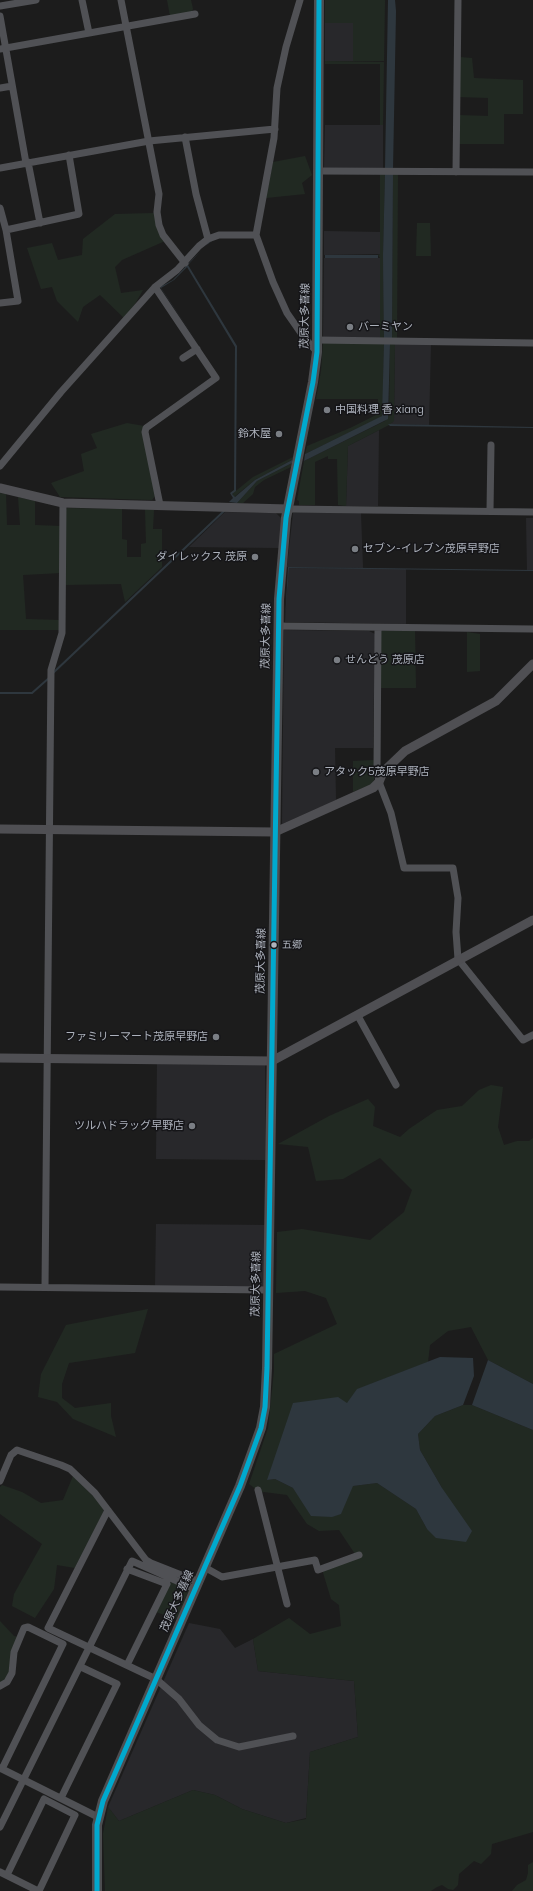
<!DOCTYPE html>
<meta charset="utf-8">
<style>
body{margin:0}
canvas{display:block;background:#1c1c1c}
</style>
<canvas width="533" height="1891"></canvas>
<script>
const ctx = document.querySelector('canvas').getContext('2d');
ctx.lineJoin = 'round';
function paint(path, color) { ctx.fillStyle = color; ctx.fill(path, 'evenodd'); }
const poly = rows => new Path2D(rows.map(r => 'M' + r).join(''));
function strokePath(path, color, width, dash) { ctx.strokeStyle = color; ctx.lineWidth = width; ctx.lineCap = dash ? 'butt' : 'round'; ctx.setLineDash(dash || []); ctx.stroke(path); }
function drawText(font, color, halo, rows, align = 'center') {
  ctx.font = font + ' Mulish,"Noto Sans JP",sans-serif'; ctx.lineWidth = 3; ctx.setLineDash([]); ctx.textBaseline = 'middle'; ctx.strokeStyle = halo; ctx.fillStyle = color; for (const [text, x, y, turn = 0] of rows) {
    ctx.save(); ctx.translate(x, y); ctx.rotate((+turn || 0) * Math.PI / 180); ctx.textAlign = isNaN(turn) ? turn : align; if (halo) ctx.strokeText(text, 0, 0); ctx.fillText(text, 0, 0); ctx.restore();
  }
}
paint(poly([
 [325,23,353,23,353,61,325,61],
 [325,125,383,125,383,169,324,168],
 [324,231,380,232,380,254,324,255],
 [324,258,385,258,384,338,323,338],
 [395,343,431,344,429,425,389,424,393,422,394,418],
 [379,430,378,506,346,506,348,446],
 [225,512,276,513,282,519,279,548,189,547],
 [293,513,361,513,363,568,287,567],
 [526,518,533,518,533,570,527,570],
 [289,568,406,569,406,624,285,622],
 [284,630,369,631,375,634,373,748,335,748,336,800,282,824],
 [157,1064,265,1065,266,1160,156,1159],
 [156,1224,266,1225,265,1288,155,1287],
 [189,1623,220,1629,235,1648,253,1639,258,1671,354,1681,358,1737,310,1752,306,1818,286,1823,242,1809,215,1795,193,1790,119,1821,108,1807]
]), '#28282b');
paint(poly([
 [167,0,191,0,193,9,191,13,170,16],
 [325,0,385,0,384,61,353,61,353,23,325,23],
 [460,57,472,58,474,78,523,80,523,114,504,114,504,144,458,144,459,115,488,116,488,98,459,97],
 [325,61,384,62,383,125,380,125,380,64,325,64],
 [305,156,312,175,302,183,305,194,266,198,273,162],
 [380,174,385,174,383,255,384,338,380,338,380,258,378,255,380,254],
 [393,174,398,174,397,339,392,339],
 [155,213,165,241,122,260,115,267,121,293,143,290,135,304,124,318,100,295,83,307,78,322,57,301,52,287,41,289,27,248,52,243,58,260,82,255,83,239,115,214],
 [417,223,430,223,431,256,416,256],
 [323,343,384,343,383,414,381,417,305,454,307,446,350,428,378,414,378,399,316,399,321,371],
 [390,343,395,343,394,421,389,425,348,446,346,506,338,505,337,459,328,459,328,456,315,462,315,505,299,505,299,501,297,500,304,461,385,421,389,415],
 [127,423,144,426,156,495,152,500,60,497,51,483,84,471,81,454,97,448,91,434],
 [293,457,292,460,255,480,234,497,232,494,253,477],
 [292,463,291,467,264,480,255,487,253,494,243,503,237,503,257,481],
 [0,493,6,494,7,525,20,525,18,497,35,501,35,525,61,526,61,573,23,575,26,619,60,620,60,630,0,630],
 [67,508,122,509,122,539,127,540,127,557,141,557,141,544,146,543,145,509,154,510,153,529,162,529,162,567,125,602,121,584,64,585,65,512],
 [415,630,416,688,380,688,381,631],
 [467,632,480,634,480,671,467,672],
 [374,760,374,780,372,784,353,792,353,761],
 [491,1085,503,1087,498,1127,504,1145,517,1141,529,1141,533,1138,533,1384,488,1360,471,1327,448,1331,430,1345,428,1362,358,1389,347,1404,267,1480,275,1479,293,1488,353,1486,377,1483,416,1509,427,1529,442,1488,420,1450,418,1434,435,1416,463,1405,472,1405,533,1430,533,1832,492,1844,491,1854,481,1864,474,1861,459,1874,458,1885,453,1890,448,1889,442,1885,437,1887,431,1891,105,1891,103,1834,108,1807,119,1821,193,1790,215,1795,242,1809,286,1823,306,1819,310,1752,358,1737,354,1681,258,1671,253,1639,289,1618,310,1634,341,1626,339,1605,331,1599,321,1566,355,1554,339,1530,319,1531,307,1524,287,1495,264,1492,261,1493,249,1484,268,1428,274,1371,274,1354,337,1324,326,1298,305,1291,276,1293,277,1232,302,1229,370,1240,404,1212,412,1190,380,1158,343,1179,316,1181,308,1147,278,1144,329,1116,368,1099,375,1107,373,1126,400,1137,409,1129,437,1110,462,1106,479,1090],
 [148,1309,135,1353,69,1363,62,1384,62,1398,75,1408,111,1403,111,1416,116,1437,73,1419,57,1402,38,1397,41,1374,66,1325],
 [73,1476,104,1507,103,1513,75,1568,57,1565,54,1589,35,1618,12,1606,14,1594,42,1544,0,1514,0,1487,2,1485,22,1492,41,1503,63,1500],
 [170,1582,188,1588,190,1594,178,1620,156,1612],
 [0,1621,14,1636,18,1637,11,1672,5,1681,0,1684],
 [533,1862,533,1891,512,1891,517,1885,526,1880,528,1873,528,1865]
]), '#212922');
paint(poly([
 [388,0,395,0,396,11,393,169,385,169],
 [385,174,393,174,392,339,384,338,383,255],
 [215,239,205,246,188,265,237,346,236,491,232,494,235,497,255,480,292,460,292,463,257,481,237,503,229,502,233,498,230,493,234,490,235,347,187,267,174,280,161,288,201,348,160,287,173,280,208,243],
 [325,255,378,255,378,258,325,258],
 [384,343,390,343,388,419,304,461,305,454,382,416],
 [388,424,533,427,533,428,390,426],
 [288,567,533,570,533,571,289,568,285,622],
 [440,1357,473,1358,474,1376,463,1405,435,1416,418,1434,420,1450,442,1488,472,1531,466,1542,436,1538,427,1529,416,1509,377,1483,353,1486,341,1514,332,1517,311,1516,293,1488,275,1479,267,1480,293,1403,338,1397,347,1403,357,1389],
 [488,1360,533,1384,533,1430,472,1405]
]), '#2e373e');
strokePath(poly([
 [53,673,224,511],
 [0,693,32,693,49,678]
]), '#2e373e', 2);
strokePath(poly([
 [82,0,89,33],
 [121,0,159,194,157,212,159,225,163,235,185,263],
 [300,0,286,47,277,88,274,138,256,235,273,282,287,313,303,336,317,352],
 [0,6,36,0],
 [0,16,26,163],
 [0,49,195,14],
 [0,88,12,86],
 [185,137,196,194,208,239],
 [28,162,40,223],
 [0,168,149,141,275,129],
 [318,171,533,172],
 [456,172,458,0],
 [0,208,6,230,18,301,0,303],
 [6,230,79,214,69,155],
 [155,287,216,378,146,428,145,432,160,505],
 [317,340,533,343],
 [183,358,197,349],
 [0,466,61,392,155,287,177,270,199,246,208,239,219,235,256,235],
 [288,509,533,512],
 [490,511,491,445],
 [278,626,533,629],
 [378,628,377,769,379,782,391,813,404,868,453,868,458,898,456,932,458,959,523,1040,533,1035],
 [358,1016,396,1085],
 [0,1287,268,1290],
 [45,1287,51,670,62,633,63,503],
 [0,1481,11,1455,17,1450,61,1465,70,1469,95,1493,146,1560,151,1563,199,1582],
 [258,1490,287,1604],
 [108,1510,48,1628,156,1679,179,1699,199,1725,217,1740,239,1747,293,1736],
 [206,1568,222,1577,315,1560,318,1570,359,1555],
 [127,1665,167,1584,127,1569],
 [0,1686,7,1682,12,1673,14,1652,24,1628,28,1627,63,1644,2,1769],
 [0,1768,98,1817],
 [61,1798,117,1684,81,1667],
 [0,1827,132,1561,195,1589],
 [0,1872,38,1891],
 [7,1875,44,1799,75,1815,39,1891]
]), '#505155', 7);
strokePath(poly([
 [0,488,63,503,288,509],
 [0,829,275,832,373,788,379,782,383,772,405,751,496,701,533,664],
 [0,1058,272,1061,533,920]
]), '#4f4f53', 9);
strokePath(poly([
 [97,1891,97,1825,103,1801,240,1486,261,1428,265,1407,267,1368,279,599,286,518,313,382,317,352,319,0]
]), '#4d4e51', 10);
strokePath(poly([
 [97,1891,97,1825,103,1801,240,1486,261,1428,265,1407,267,1368,279,599,286,518,313,382,317,352,319,0]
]), '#00a9ce', 5);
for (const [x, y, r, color] of [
 [350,327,4,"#7a7e84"],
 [327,410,4,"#7a7e84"],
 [279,434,4,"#7a7e84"],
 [355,549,4,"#7a7e84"],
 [255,557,4,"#7a7e84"],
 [337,660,4,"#7a7e84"],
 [316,772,4,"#7a7e84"],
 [274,945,3.5,"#adb2bc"],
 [216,1037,4,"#7a7e84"],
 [192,1126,4,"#7a7e84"]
]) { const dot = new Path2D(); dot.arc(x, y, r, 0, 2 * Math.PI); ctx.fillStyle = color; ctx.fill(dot); strokePath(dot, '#151518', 1.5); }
drawText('10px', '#adb2bc', '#151518', [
 ["五郷",282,945]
], 'left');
drawText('11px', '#adb2bc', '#151518', [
 ["茂原大多喜線",305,316,-89],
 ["茂原大多喜線",266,636,-89],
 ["茂原大多喜線",261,961,-89],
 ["茂原大多喜線",256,1284,-89],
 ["茂原大多喜線",177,1601,-66]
]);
drawText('11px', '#adb2bc', '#151518', [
 ["バーミヤン",358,327],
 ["中国料理 香 xiang",335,410],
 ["鈴木屋",271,434,"right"],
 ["セブン-イレブン茂原早野店",363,549],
 ["ダイレックス 茂原",247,557,"right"],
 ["せんどう 茂原店",345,660],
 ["アタック5茂原早野店",324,772],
 ["ファミリーマート茂原早野店",208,1037,"right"],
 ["ツルハドラッグ早野店",184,1126,"right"]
], 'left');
</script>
